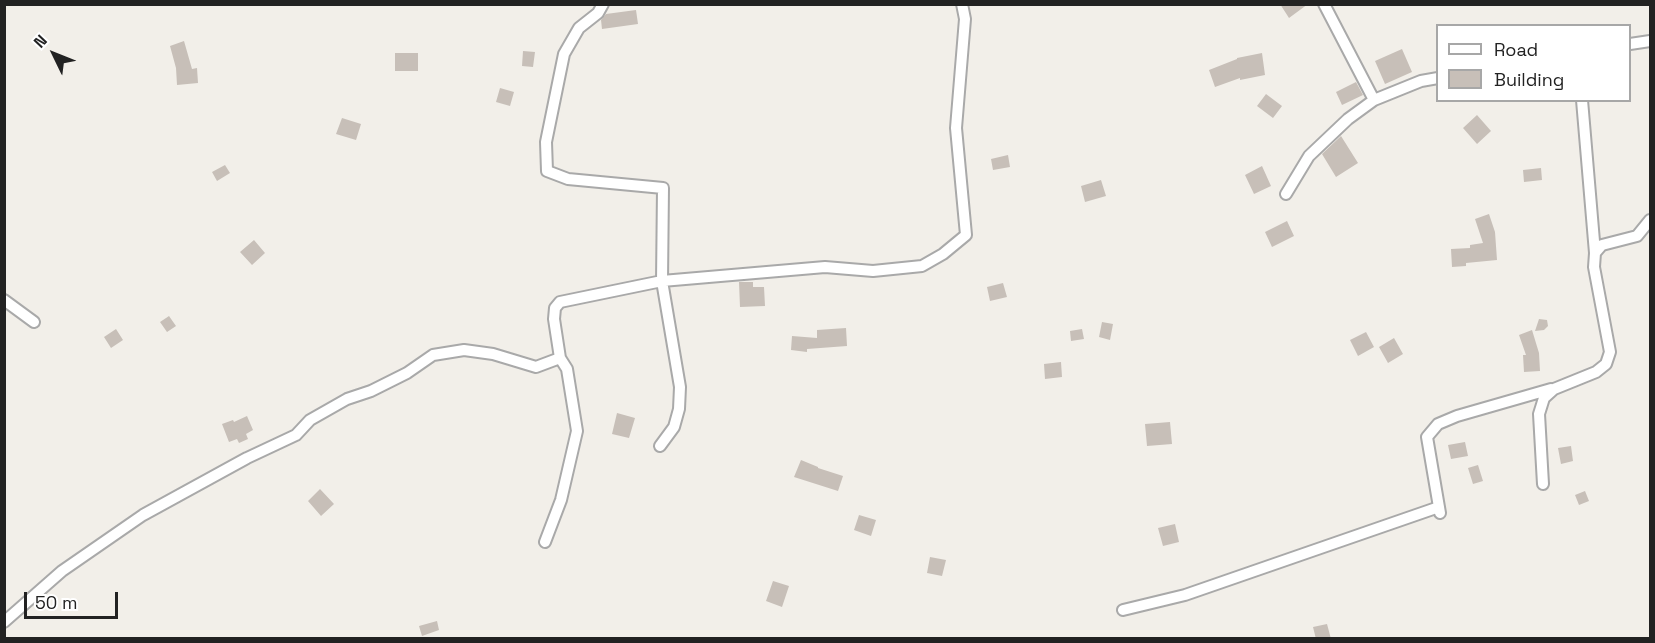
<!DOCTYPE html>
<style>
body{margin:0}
#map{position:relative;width:1655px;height:643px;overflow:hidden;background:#f2efe9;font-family:"Space Grotesk",sans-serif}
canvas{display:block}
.frame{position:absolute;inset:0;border:6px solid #222;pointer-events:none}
.legend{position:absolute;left:1436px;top:24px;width:195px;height:78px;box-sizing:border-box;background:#fff;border:2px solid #a7a7a7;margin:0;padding:8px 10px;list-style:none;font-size:18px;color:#222}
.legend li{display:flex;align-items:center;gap:12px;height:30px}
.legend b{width:30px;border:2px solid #a7a7a7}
.north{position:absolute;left:24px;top:24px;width:60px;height:60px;-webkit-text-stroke:4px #fff;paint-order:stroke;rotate:313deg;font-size:16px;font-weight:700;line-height:24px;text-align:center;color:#222}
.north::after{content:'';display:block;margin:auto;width:21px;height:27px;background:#222;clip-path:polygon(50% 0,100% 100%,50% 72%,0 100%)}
.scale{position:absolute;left:24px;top:592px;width:94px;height:27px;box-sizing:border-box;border:3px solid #222;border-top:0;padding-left:8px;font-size:18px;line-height:21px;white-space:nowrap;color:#222;-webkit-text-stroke:4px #fff;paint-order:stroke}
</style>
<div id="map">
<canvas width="1655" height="643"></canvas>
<div class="frame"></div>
<ul class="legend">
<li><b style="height:8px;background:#fff"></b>Road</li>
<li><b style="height:16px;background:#c7bfb8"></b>Building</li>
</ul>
<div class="north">N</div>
<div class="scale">50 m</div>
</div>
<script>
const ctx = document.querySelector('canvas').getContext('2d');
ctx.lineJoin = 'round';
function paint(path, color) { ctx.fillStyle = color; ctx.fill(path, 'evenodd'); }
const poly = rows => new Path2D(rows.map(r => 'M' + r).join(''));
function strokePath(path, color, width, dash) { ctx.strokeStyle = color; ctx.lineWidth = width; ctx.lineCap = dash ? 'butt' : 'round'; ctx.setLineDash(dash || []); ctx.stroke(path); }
paint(poly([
 [1280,4,1308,4,1289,18],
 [636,10,638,24,602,29,601,20,606,14],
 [184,41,192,69,197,68,198,83,177,85,176,68,170,46],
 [1402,49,1412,72,1385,84,1375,61],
 [523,51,535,52,533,67,522,66],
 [395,53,418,53,418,71,395,71],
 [1262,53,1265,75,1240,80,1240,78,1215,87,1209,70,1237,59,1237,58],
 [1356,82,1363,95,1342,105,1336,92],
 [500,88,514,92,510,106,496,102],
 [1266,94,1282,106,1273,118,1257,106],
 [1477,115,1491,131,1477,144,1463,128],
 [342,118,361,124,356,140,336,134],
 [1341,136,1358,163,1336,177,1322,154],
 [1008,155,1010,167,993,170,991,159],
 [225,165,230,173,217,181,212,172],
 [1262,166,1271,186,1254,194,1245,175],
 [1541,168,1542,180,1524,182,1523,170],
 [1101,180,1106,196,1085,202,1081,186],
 [1489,214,1495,232,1497,260,1466,263,1466,266,1452,267,1451,249,1470,248,1470,245,1483,243,1475,219],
 [1287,221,1294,236,1272,247,1265,232],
 [254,240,265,253,252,265,240,252],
 [739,282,753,282,753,287,764,287,765,306,740,307],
 [1003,283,1007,297,990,301,987,287],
 [169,316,176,326,167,332,160,322],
 [1539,319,1547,320,1548,326,1544,330,1535,331],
 [1102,322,1113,324,1110,340,1099,337],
 [846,328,847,346,807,349,807,352,791,350,792,336,817,338,817,330],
 [116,329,123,340,111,348,104,337],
 [1082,329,1084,339,1071,341,1070,331],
 [1532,330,1539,353,1540,371,1524,372,1523,355,1526,355,1519,335],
 [1366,332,1374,347,1358,356,1350,340],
 [1394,338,1403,354,1388,363,1379,347],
 [1061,362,1062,377,1045,379,1044,364],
 [617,413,635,418,629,438,612,434],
 [247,416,253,430,246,434,248,439,239,443,237,439,229,442,222,424,233,420,234,422],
 [1170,422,1172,444,1147,446,1145,424],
 [1465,442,1468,456,1451,459,1448,445],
 [1571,446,1573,461,1561,464,1558,448],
 [801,460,818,467,818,468,843,476,838,491,794,477],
 [1478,465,1483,481,1473,484,1468,468],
 [320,489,334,504,321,516,308,501],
 [1585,491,1589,501,1579,505,1575,495],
 [859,515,876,520,871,536,854,530],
 [1175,524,1179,542,1163,546,1158,528],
 [930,557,946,560,942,576,927,573],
 [773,581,789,586,782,607,766,601],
 [437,621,439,630,422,636,419,626],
 [1327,624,1331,639,1316,639,1313,627]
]), '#c7bfb8');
const minor = poly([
 [1324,4,1374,100],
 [1630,44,1650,41],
 [1582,100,1595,253],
 [1286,194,1309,156,1348,119,1374,100,1421,81,1438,78],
 [4,300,34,322],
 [560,358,554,319,555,308,560,302,662,281,663,188,568,179,547,171,546,142,564,54,579,28,598,13,603,4],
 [660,446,674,427,679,409,680,387,662,281,825,267,873,271,922,266,943,254,966,235,956,128,965,19,962,4],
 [1543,484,1539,414,1544,398,1554,389,1596,372,1606,364,1610,352,1594,267,1595,253,1602,245,1637,236,1650,220],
 [1440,513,1427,437,1438,424,1457,416,1551,389],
 [1123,610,1185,595,1439,507],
 [4,622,62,571,143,515,247,458,296,435,310,420,347,399,371,391,407,373,433,355,464,350,493,354,536,367,560,358,567,369,577,431,561,500,545,542]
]);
strokePath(minor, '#a9a9a9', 14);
strokePath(minor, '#fff', 10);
</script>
